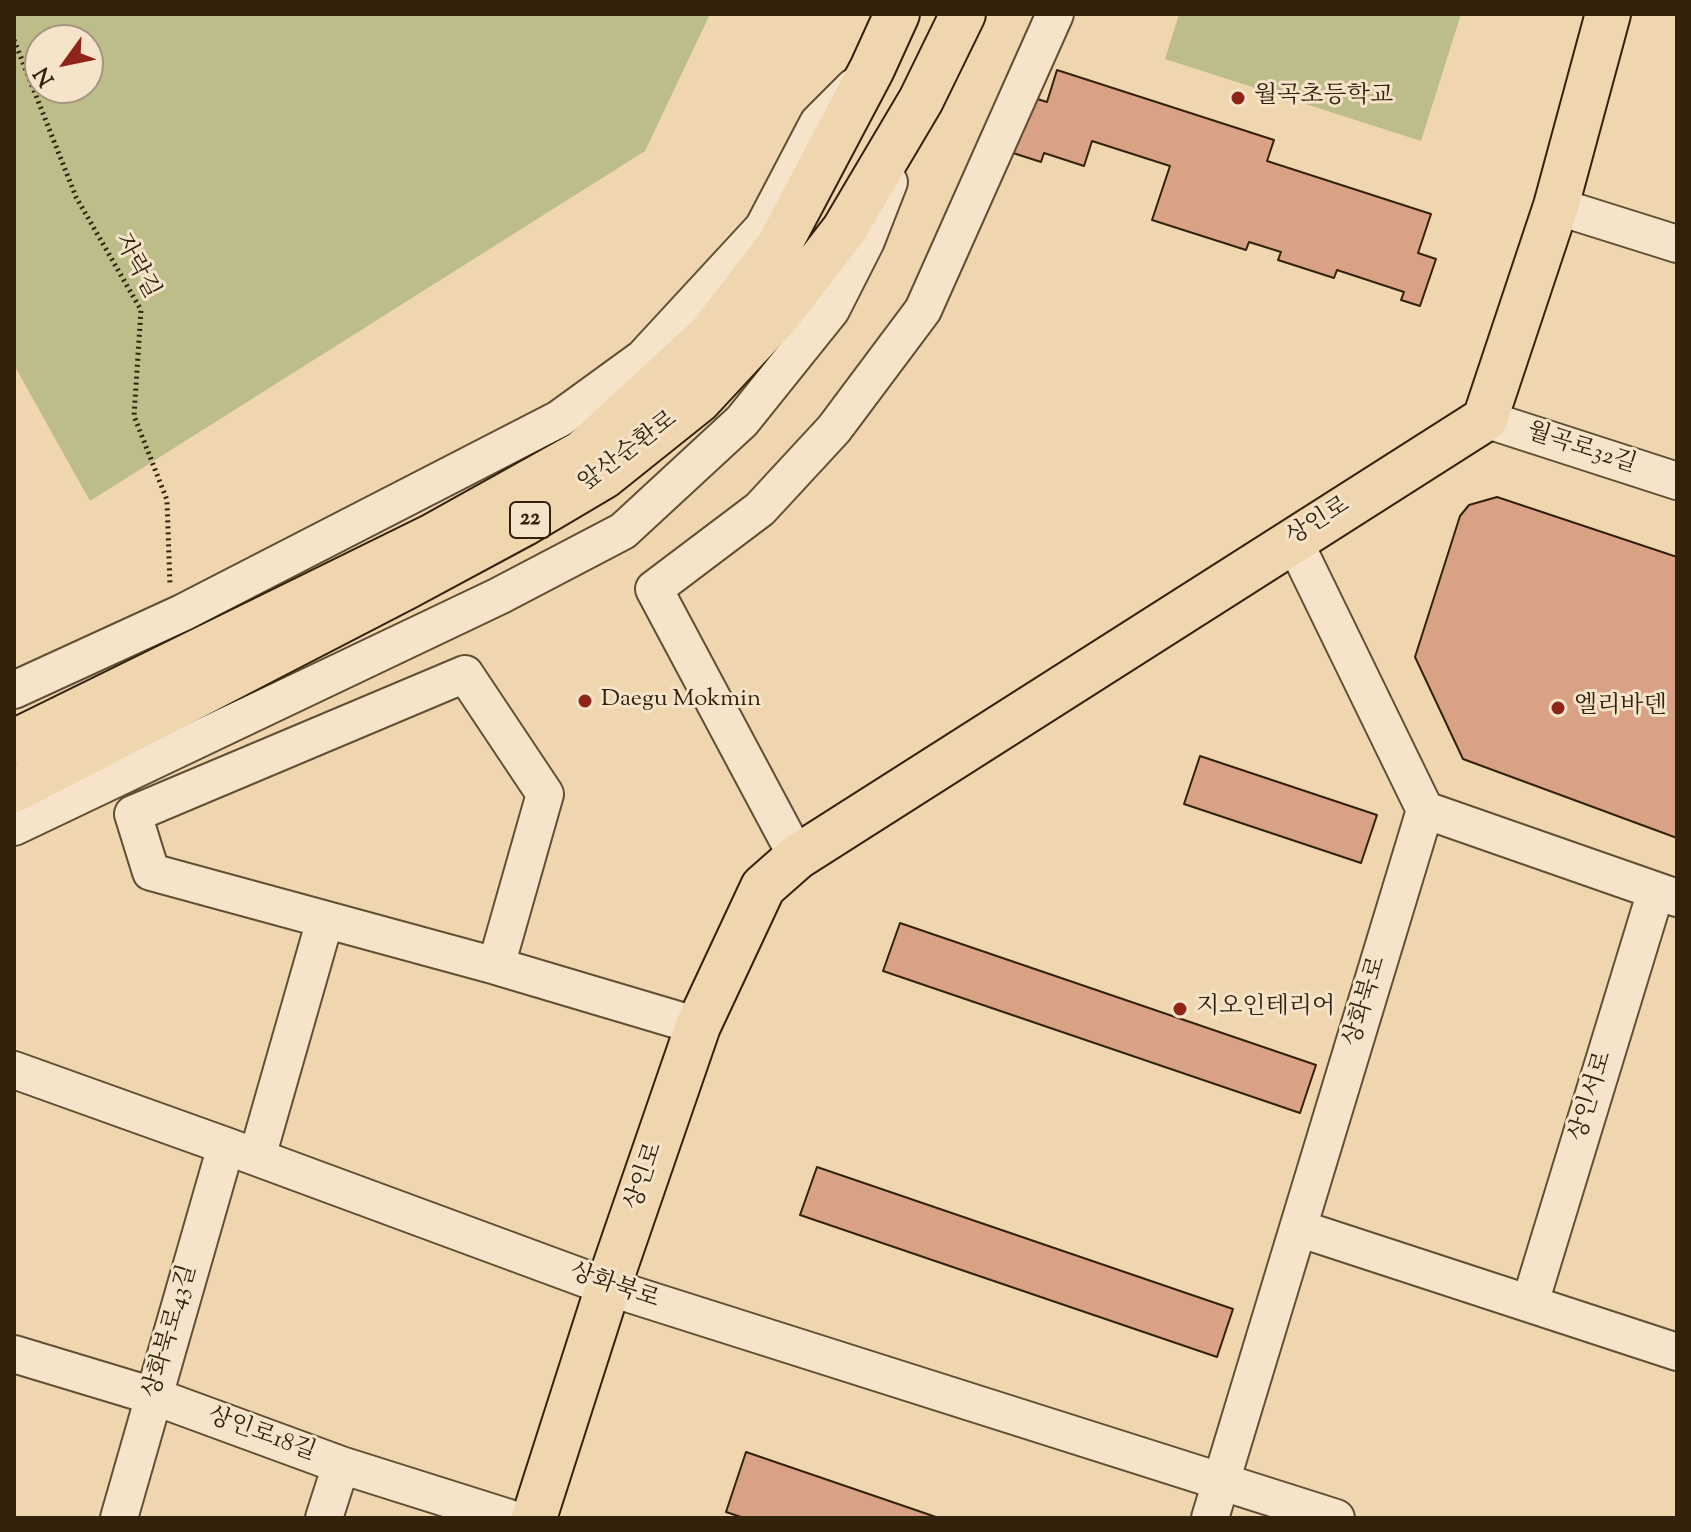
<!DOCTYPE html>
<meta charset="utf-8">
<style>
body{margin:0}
#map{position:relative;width:1691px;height:1532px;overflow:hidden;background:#efd6ae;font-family:"Sorts Mill Goudy",serif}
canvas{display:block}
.frame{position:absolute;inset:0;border:16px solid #32220c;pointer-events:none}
.north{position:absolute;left:24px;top:24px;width:80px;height:80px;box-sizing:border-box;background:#f5e4ca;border:2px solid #a7967e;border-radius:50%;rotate:237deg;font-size:22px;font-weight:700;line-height:32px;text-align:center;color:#32220c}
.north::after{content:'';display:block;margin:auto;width:28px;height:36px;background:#8f2418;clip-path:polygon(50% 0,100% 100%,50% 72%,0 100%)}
</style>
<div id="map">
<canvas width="1691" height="1532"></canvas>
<div class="frame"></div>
<div class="north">N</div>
</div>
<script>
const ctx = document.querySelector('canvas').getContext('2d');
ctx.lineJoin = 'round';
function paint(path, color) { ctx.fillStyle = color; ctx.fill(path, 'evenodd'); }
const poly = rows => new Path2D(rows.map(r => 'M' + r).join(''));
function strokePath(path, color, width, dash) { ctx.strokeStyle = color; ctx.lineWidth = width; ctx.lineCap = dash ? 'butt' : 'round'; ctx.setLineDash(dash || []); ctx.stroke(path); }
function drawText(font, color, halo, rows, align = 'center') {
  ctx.font = font + ' "Sorts Mill Goudy","Noto Serif KR",serif'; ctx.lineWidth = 6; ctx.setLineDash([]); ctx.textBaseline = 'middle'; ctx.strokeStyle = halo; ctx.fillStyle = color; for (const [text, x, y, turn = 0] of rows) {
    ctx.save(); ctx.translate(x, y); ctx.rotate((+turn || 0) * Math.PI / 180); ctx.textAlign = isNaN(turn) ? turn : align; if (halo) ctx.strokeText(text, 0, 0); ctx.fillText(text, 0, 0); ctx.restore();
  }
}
paint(poly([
 [14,14,710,14,645,151,90,501,14,365],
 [40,40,88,40,88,88,40,88],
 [1179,14,1461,14,1421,141,1165,59]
]), '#bcbd88');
const building = poly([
 [1057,70,1274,140,1267,161,1431,214,1418,253,1436,259,1420,306,1401,300,1404,292,1337,270,1334,278,1278,260,1281,252,1249,242,1246,250,1152,220,1170,166,1092,141,1084,166,1044,153,1041,162,1013,153,1031,97,1047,102,1057,70],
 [1497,497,1677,557,1677,838,1463,759,1415,657,1460,516,1469,505,1497,497],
 [1200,756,1377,815,1361,863,1184,804,1200,756],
 [900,923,1316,1065,1300,1113,883,971,900,923],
 [817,1167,1233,1309,1217,1357,800,1215,817,1167],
 [746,1452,939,1518,744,1518,726,1512,746,1452]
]);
paint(building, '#daa285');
strokePath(building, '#32220c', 2);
const minor = poly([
 [1556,206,1677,244],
 [1485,419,1677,481],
 [14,690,182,613,559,419,643,358,763,228,818,123,854,87],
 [1425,810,1677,898],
 [14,827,499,596,623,531,742,421,831,310,866,241,889,182],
 [797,857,654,589,760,509,834,429,923,310,1055,14],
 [496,966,151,872,133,814,465,674,545,794,496,966,698,1026],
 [14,1070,226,1146,608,1287,1336,1518],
 [257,1157,325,920],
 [1298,1228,1677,1352],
 [1530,1303,1656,891],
 [14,1354,153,1396,341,1465,509,1518],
 [119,1518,226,1146],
 [324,1518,341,1465],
 [1210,1518,1425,810,1293,539]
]);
const major = poly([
 [534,1518,608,1287,698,1026,763,887,797,857,1485,419,1556,206,1608,14]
]);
const highway = poly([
 [14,742,433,536,582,453,710,335,778,247,872,69,897,14],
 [14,790,406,587,523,524,604,476,699,400,779,314,844,230,921,100,963,14]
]);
strokePath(minor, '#614f34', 40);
strokePath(major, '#32220c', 48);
strokePath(highway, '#32220c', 48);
strokePath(poly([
 [14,40,76,197,141,310,134,416,167,500,170,585]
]), '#32220c', 5, [2, 4]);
strokePath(minor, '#f5e4ca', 36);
strokePath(major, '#efd6ae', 44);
strokePath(highway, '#efd6ae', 44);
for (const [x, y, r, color] of [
 [1238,98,8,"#8f2418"],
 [585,701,8,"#8f2418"],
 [1558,708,8,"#8f2418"],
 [1180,1009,8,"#8f2418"]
]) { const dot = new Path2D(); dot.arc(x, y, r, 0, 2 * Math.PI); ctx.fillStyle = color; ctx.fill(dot); strokePath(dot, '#f5e4ca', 3); }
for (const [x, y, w] of [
 [530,520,40]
]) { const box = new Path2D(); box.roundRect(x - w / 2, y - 18, w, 36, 6); ctx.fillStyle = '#f5e4ca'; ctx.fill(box); strokePath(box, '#32220c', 2); }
drawText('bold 22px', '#32220c', null, [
 ["22",530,520]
]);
drawText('24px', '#32220c', '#f5e4ca', [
 ["월곡초등학교",1254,98],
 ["Daegu Mokmin",601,701],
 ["엘리바덴",1574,708],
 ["지오인테리어",1196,1009]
], 'left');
drawText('24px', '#32220c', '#f5e4ca', [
 ["자락길",135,267,62],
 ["월곡로32길",1581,450,18],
 ["앞산순환로",629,453,-37],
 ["상인로",1319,523,-32],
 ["상화북로",1367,1002,-73],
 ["상인서로",1593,1097,-73],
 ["상인로",646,1177,-71],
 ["상화북로",614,1288,19],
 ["상화북로43길",172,1332,-74],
 ["상인로18길",261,1436,20]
]);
</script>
